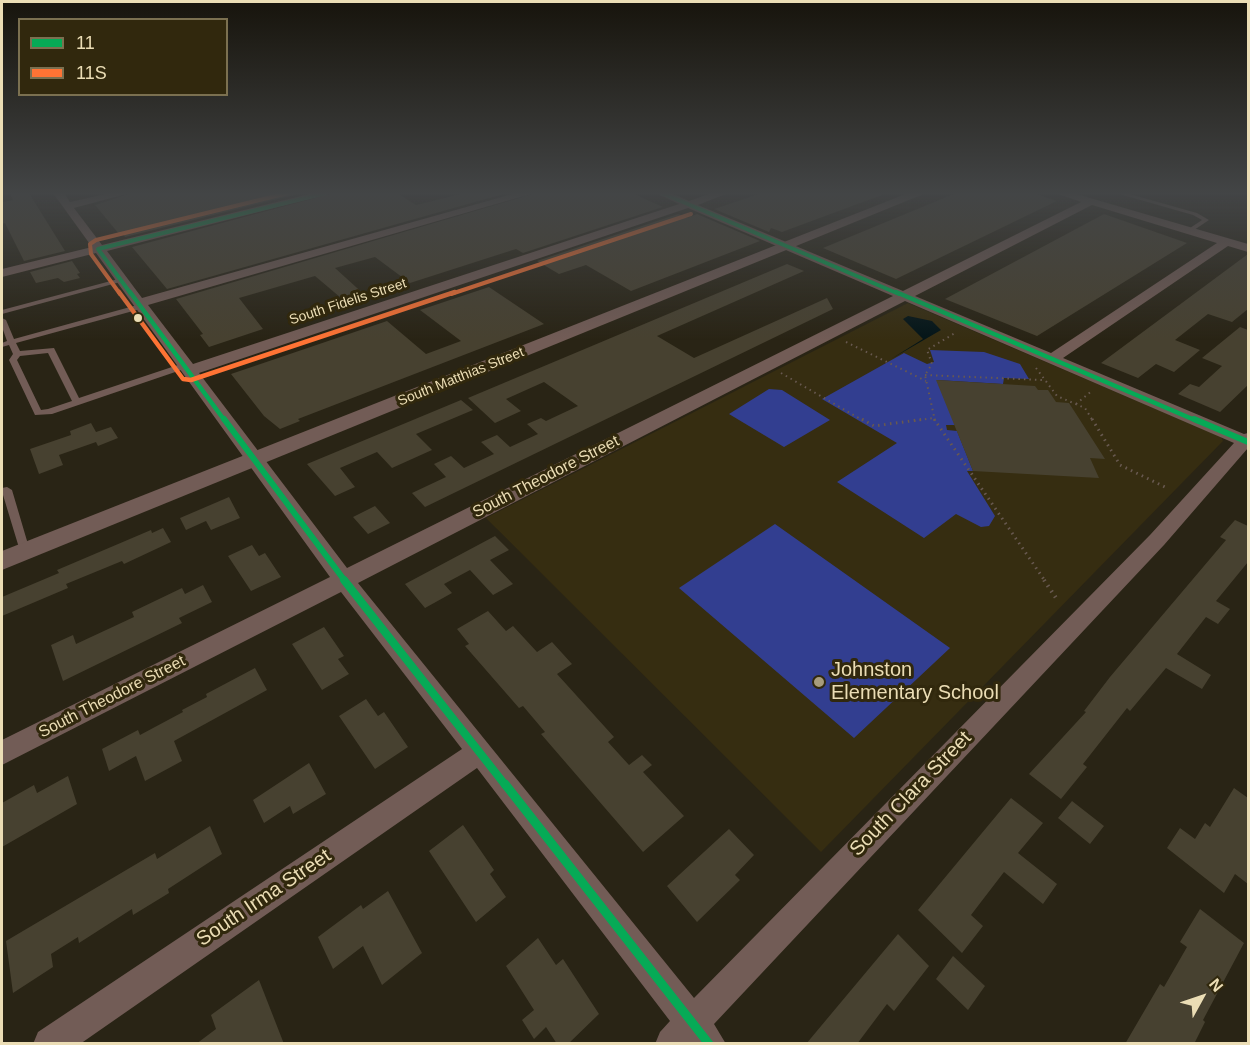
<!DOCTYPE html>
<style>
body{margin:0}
#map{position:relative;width:1250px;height:1045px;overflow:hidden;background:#292415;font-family:Helvetica,sans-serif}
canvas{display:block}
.frame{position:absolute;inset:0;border:3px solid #ebddb5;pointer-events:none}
.legend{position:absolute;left:18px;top:18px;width:210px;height:78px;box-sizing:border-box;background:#31280d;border:2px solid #7b7050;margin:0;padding:8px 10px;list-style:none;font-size:18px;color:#ebddb5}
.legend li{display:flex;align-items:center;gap:12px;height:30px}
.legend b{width:30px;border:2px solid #7b7050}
.north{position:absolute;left:1172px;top:967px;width:60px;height:60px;-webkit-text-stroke:4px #31280d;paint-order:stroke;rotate:50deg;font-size:16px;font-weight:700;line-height:24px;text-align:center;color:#ebddb5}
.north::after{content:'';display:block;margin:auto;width:21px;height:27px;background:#ebddb5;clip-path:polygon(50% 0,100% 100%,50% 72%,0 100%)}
</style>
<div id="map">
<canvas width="1250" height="1045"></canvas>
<div class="frame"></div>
<ul class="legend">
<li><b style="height:8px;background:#06aa56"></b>11</li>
<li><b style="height:8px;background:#ff7334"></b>11S</li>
</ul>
<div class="north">N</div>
</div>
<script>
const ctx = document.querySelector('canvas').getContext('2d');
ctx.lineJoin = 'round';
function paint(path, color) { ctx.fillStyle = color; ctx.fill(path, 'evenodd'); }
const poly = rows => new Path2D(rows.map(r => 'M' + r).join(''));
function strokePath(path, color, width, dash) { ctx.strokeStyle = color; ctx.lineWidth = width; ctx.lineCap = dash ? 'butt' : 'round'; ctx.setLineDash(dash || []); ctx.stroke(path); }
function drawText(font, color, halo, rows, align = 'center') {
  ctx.font = font + ' Helvetica,sans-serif'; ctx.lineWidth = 6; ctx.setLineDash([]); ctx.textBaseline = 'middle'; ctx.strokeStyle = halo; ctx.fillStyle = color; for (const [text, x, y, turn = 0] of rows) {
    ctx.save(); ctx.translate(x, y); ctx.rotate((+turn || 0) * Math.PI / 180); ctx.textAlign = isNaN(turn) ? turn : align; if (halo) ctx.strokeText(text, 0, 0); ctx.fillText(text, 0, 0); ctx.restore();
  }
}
paint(poly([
 [908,303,1221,437,1223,441,821,852,486,518]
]), '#362d11');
paint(poly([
 [930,350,984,352,1020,364,1029,379,1004,378,1003,384,937,380,955,425,946,425,947,430,957,431,973,471,967,471,995,516,989,526,981,527,956,514,924,538,837,482,897,443,822,399,904,353,927,364,934,362],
 [769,389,782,390,830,420,784,447,729,414],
 [775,524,950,648,854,738,679,588]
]), '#323e90');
paint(poly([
 [908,316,932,321,941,330,891,359,923,339,903,319]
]), '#041518');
paint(poly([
 [10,193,29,193,65,251,24,261,5,223,2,224,2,202,13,200],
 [132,193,302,193,125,237,122,233,119,234,95,205],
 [334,193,397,193,416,205,465,193,507,193,167,289,132,247],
 [536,193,632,193,663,207,523,253,516,249,410,283,375,257,335,268,367,297,347,303,315,276,239,298,263,329,209,347,200,335,203,334,176,299],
 [762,193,882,193,882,195,782,232,771,228,769,232,714,209],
 [956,193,1033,193,1057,201,896,279,823,248],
 [678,214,687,218,697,214,760,241,631,291,586,265,559,274,537,261],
 [1104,214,1187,243,1037,336,945,299],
 [1248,254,1248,309,1232,322,1208,314,1175,340,1200,350,1174,372,1156,364,1138,378,1101,363],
 [72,261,80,273,77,274,80,278,64,282,58,278,36,283,30,272],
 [787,264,804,271,657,336,694,358,827,298,833,309,425,507,412,493,446,477,434,464,451,456,464,468,494,454,481,442,497,435,510,447,538,434,527,424,541,418,546,421,578,406,544,382,506,399,521,411,495,423,468,398],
 [489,287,544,324,298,419,300,421,280,429,264,416,231,374,387,321,426,354,461,341,420,310],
 [1240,327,1248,330,1248,385,1220,412,1178,394,1190,384,1199,387,1222,366,1202,358],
 [936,380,1035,386,1038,390,1048,390,1056,402,1069,403,1105,459,1090,458,1099,478,973,471],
 [461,400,473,410,416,434,432,450,392,468,377,452,340,468,355,487,335,496,307,464],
 [91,423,96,432,111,427,118,438,98,446,96,442,59,455,63,465,39,474,30,449,71,435,70,431],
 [229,497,240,518,211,530,206,521,186,530,180,518],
 [375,506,390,523,368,534,353,517],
 [1235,520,1248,526,1248,562,1216,601,1230,609,1218,624,1206,617,1177,654,1211,675,1202,689,1166,668,1130,711,1127,708,1083,764,1087,767,1061,799,1029,774,1086,712,1084,711,1110,677,1226,540,1220,537],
 [163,528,171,542,124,564,122,561,66,584,68,588,2,616,2,597,59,573,57,570,151,530,152,533],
 [495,536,509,550,490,560,513,584,493,595,470,570,444,584,452,593,425,608,405,584],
 [252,545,259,556,265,553,281,577,251,591,228,556],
 [203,585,212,602,179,618,182,623,63,681,51,645,73,635,76,644,134,617,132,612,182,588,185,594],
 [488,611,506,631,513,626,537,652,552,642,572,664,557,674,614,737,608,742,629,765,642,755,652,765,643,772,684,816,643,852,541,734,545,732,523,706,519,708,465,646,469,644,457,629],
 [324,627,344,656,338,659,349,674,322,690,292,644],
 [255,668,267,690,174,741,182,761,145,781,136,756,109,771,102,749,138,730,140,735,183,712,182,710,207,697,206,694],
 [366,699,378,716,384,712,408,747,375,769,339,716],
 [309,763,326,794,293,814,290,806,264,823,253,800],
 [68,776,77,804,2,847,2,803,34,785,37,793],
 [1234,788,1248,798,1248,884,1235,874,1224,893,1167,848,1180,828,1195,839,1205,823,1210,827],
 [1011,798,1043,823,1018,853,1057,884,1043,904,1004,872,971,915,983,926,962,953,918,910],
 [1072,801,1104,826,1090,844,1058,818],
 [463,825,494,870,490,874,506,897,476,922,429,851],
 [210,826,222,854,168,889,169,893,133,915,132,909,79,943,78,937,51,954,53,967,13,993,6,941,155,853,157,859],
 [729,829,754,855,735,875,740,880,697,922,667,886],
 [388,891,422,953,382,985,363,946,333,969,318,937,361,905,363,909],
 [1200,909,1244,943,1203,1020,1205,1022,1194,1044,1125,1044,1160,984,1164,987,1187,947,1180,942],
 [898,934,929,966,894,1011,887,1004,857,1044,806,1044],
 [538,938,556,965,563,959,599,1014,568,1044,557,1044,546,1027,534,1039,522,1020,534,1010,506,966],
 [953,956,985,986,968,1010,936,979],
 [259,980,284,1044,196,1044,216,1029,211,1015]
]), '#474130');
strokePath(poly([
 [846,342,926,381],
 [1036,368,1057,396,1085,408,1093,421],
 [781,373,864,421],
 [925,375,1043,380],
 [1076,404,1093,390],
 [914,421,933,418],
 [935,421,925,375,932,364,927,350,955,333]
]), '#685950', 2, [1.5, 4]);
strokePath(poly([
 [862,419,874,426,925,419],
 [934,419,1045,581],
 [1092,419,1120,465,1167,488]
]), '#685950', 3, [1.5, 4.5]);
strokePath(poly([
 [1044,580,1056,598]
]), '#685950', 4, [1.5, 5]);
paint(poly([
 [1116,193,1126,193,1197,213,1209,220,1191,232,1187,232,1187,230,1202,220,1193,215,1116,193],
 [122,278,125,280,124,281,2,314,2,310,122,278],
 [141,304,145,306,144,308,16,343,20,351,54,348,79,398,181,364,187,364,187,368,52,414,35,415,9,360,13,354,9,345,2,347,2,343,7,341,2,327,2,318,6,320,14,339,141,304],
 [48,353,72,401,48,409,41,410,17,360,20,356,48,353],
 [7,487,12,490,30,551,29,554,25,555,21,554,20,551,3,495,2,495,2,488,7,487]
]), '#725c56');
paint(poly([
 [53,193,64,193,70,202,110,193,130,193,74,208,102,245,313,193,332,193,107,251,142,298,516,193,534,193,148,305,193,364,679,204,656,193,671,193,689,201,712,193,728,193,698,205,903,291,1081,202,1056,193,1073,193,1248,244,1248,252,1228,246,1063,358,1244,434,1248,433,1248,448,1164,545,714,1024,726,1044,655,1044,660,1032,670,1021,477,768,80,1044,33,1044,38,1032,462,749,341,592,2,765,2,740,330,577,96,253,2,277,2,269,92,247,53,193],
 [1092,205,1217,243,1051,353,915,296,1092,205],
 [688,208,893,296,347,568,199,373,688,208],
 [905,301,1234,443,1150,535,694,998,358,583,905,301]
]), '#725c56');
paint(poly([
 [908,193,926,193,2,570,2,551,908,193]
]), '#725c56');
strokePath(poly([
 [662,193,899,294],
 [131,294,98,249,326,193]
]), '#06aa56', 4);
strokePath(poly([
 [130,292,225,421],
 [896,292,1197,421]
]), '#06aa56', 4.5);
strokePath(poly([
 [224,419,345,581],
 [1194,419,1248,442]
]), '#06aa56', 6);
strokePath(poly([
 [344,580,506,786]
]), '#06aa56', 8);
strokePath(poly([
 [505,784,709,1044]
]), '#06aa56', 9);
strokePath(poly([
 [120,294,91,254,90,244,96,240,288,193],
 [451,294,691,214]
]), '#ff7334', 4);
strokePath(poly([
 [119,292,183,379,191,380,455,292]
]), '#ff7334', 4.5);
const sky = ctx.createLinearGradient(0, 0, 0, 340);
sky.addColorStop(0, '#17140c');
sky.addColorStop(0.57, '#434546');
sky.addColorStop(1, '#43454600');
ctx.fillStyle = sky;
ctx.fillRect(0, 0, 1250, 340);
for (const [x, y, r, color] of [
 [138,318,5,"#ebddb5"],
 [819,682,6,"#a79c7d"]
]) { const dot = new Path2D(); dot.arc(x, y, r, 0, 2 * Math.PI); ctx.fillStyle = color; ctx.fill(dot); strokePath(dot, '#31280d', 2); }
drawText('14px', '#ebddb5', '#31280d', [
 ["South Fidelis Street",348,302,-18],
 ["South Matthias Street",461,377,-22]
]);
drawText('16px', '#ebddb5', '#31280d', [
 ["South Theodore Street",546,477,-27],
 ["South Theodore Street",112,697,-27]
]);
drawText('20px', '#ebddb5', '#31280d', [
 ["Johnston",831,670],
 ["Elementary School",831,693]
], 'left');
drawText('20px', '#ebddb5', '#31280d', [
 ["South Clara Street",911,794,-46],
 ["South Irma Street",264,898,-34]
]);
</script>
